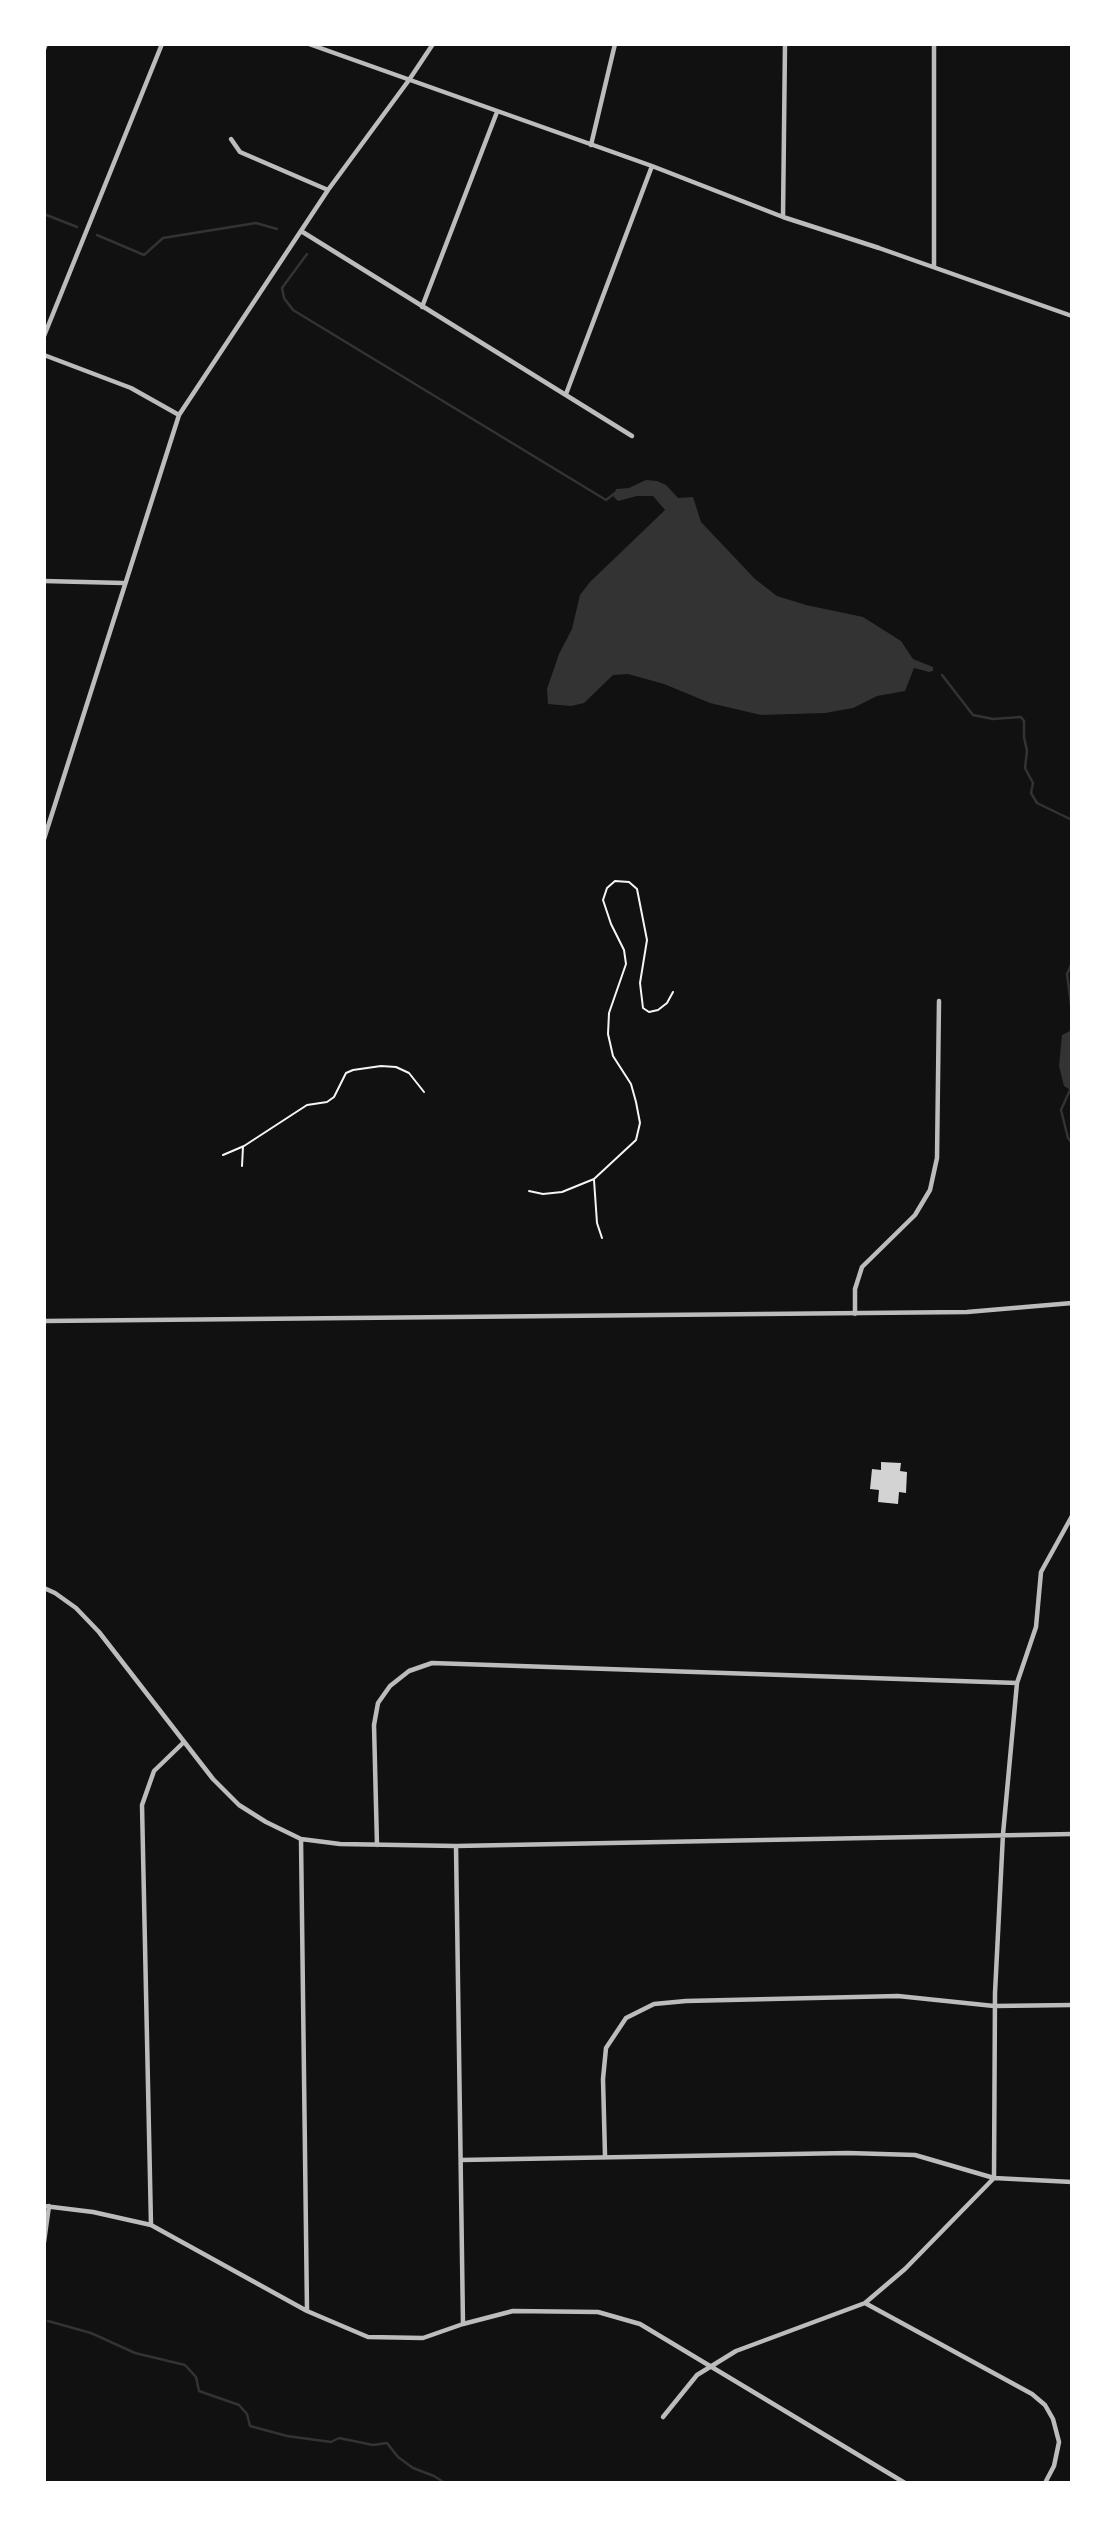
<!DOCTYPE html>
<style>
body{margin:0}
#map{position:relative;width:1116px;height:2527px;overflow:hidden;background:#111;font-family:"Times New Roman",serif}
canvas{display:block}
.frame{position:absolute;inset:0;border:46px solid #fff;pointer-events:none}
</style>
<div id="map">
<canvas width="1116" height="2527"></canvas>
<div class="frame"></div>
</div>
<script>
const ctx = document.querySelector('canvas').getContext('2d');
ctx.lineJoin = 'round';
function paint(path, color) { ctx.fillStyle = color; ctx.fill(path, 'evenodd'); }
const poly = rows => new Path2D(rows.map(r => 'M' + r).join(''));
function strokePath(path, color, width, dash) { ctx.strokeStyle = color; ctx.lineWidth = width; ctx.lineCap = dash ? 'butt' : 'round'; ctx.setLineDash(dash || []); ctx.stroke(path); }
paint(poly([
 [646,480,657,481,666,485,678,498,693,497,701,522,755,579,777,596,806,605,863,617,901,641,913,659,933,667,933,671,929,672,914,668,905,691,877,696,853,708,825,713,761,715,710,703,664,684,628,674,613,675,584,703,571,706,548,704,547,689,559,654,572,629,580,595,590,582,665,510,653,496,637,496,618,501,613,496,616,489,629,488],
 [1072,1030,1072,1091,1064,1086,1059,1066,1062,1035]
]), '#333');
strokePath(poly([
 [44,214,77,227],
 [97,235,144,255,163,238,256,223,277,229],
 [307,254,282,288,284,298,293,310,606,500,615,493],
 [942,675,973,715,993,719,1021,717,1024,721,1024,737,1027,751,1025,768,1033,783,1031,793,1037,803,1072,820],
 [1072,963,1067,974,1072,1012],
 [1070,1090,1061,1110,1068,1138,1072,1143],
 [48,2321,91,2333,135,2353,185,2365,196,2377,199,2391,239,2405,247,2414,250,2426,287,2436,331,2442,339,2438,373,2445,387,2443,398,2457,413,2468,434,2476,445,2483]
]), '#333', 2.5);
paint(poly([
 [881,1462,901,1463,900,1471,907,1472,906,1493,899,1492,898,1504,878,1502,879,1490,870,1489,872,1469,881,1470]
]), '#d3d3d3');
strokePath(poly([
 [223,1155,244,1146,307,1105,327,1102,334,1097,346,1073,353,1070,381,1066,396,1067,409,1073,424,1092],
 [242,1166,243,1147],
 [594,1180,597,1223,602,1238],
 [529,1191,543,1194,562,1192,594,1179,636,1140,640,1123,636,1102,631,1084,613,1056,608,1034,609,1013,626,964,624,950,611,924,603,900,607,888,615,881,629,882,637,889,647,940,640,983,643,1008,649,1012,658,1010,667,1003,673,992]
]), '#f5f5f5', 2);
strokePath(poly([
 [309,44,652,166,783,217,879,248,1072,316],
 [44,49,46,44],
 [231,139,240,152,328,190],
 [591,145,615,44],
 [783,217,785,44],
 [301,231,632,436],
 [934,267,934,44],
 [422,307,497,112],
 [44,336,162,44],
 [44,355,131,388,179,415],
 [566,394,652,166],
 [44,581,123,583],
 [44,839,179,415,328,190,409,80,433,44],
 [855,1314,855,1289,862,1267,915,1215,930,1190,937,1158,939,1001],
 [44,1321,967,1312,1072,1303],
 [44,1588,55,1593,76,1608,99,1632,213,1779,239,1805,266,1822,301,1839,340,1844,456,1846,1072,1834],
 [301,1839,307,2310],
 [377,1845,374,1725,378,1703,390,1686,409,1671,432,1663,1017,1683],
 [456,1846,463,2324],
 [605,2155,603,2079,606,2048,626,2018,654,2004,686,2001,898,1996,994,2006,1072,2005],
 [461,2160,848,2153,915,2155,994,2178,1072,2182],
 [44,2206,93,2212,151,2225,307,2311,368,2337,423,2338,463,2324,513,2311,598,2312,640,2324,905,2483],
 [151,2225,142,1805,154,1771,184,1742],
 [44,2242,49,2206],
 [865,2303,1032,2394,1045,2405,1053,2419,1059,2442,1054,2466,1045,2483],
 [663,2417,697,2375,736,2351,865,2303,905,2269,994,2178,995,1993,1003,1834,1017,1683,1036,1627,1041,1572,1072,1516]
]), '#bcbcbc', 4.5);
</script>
